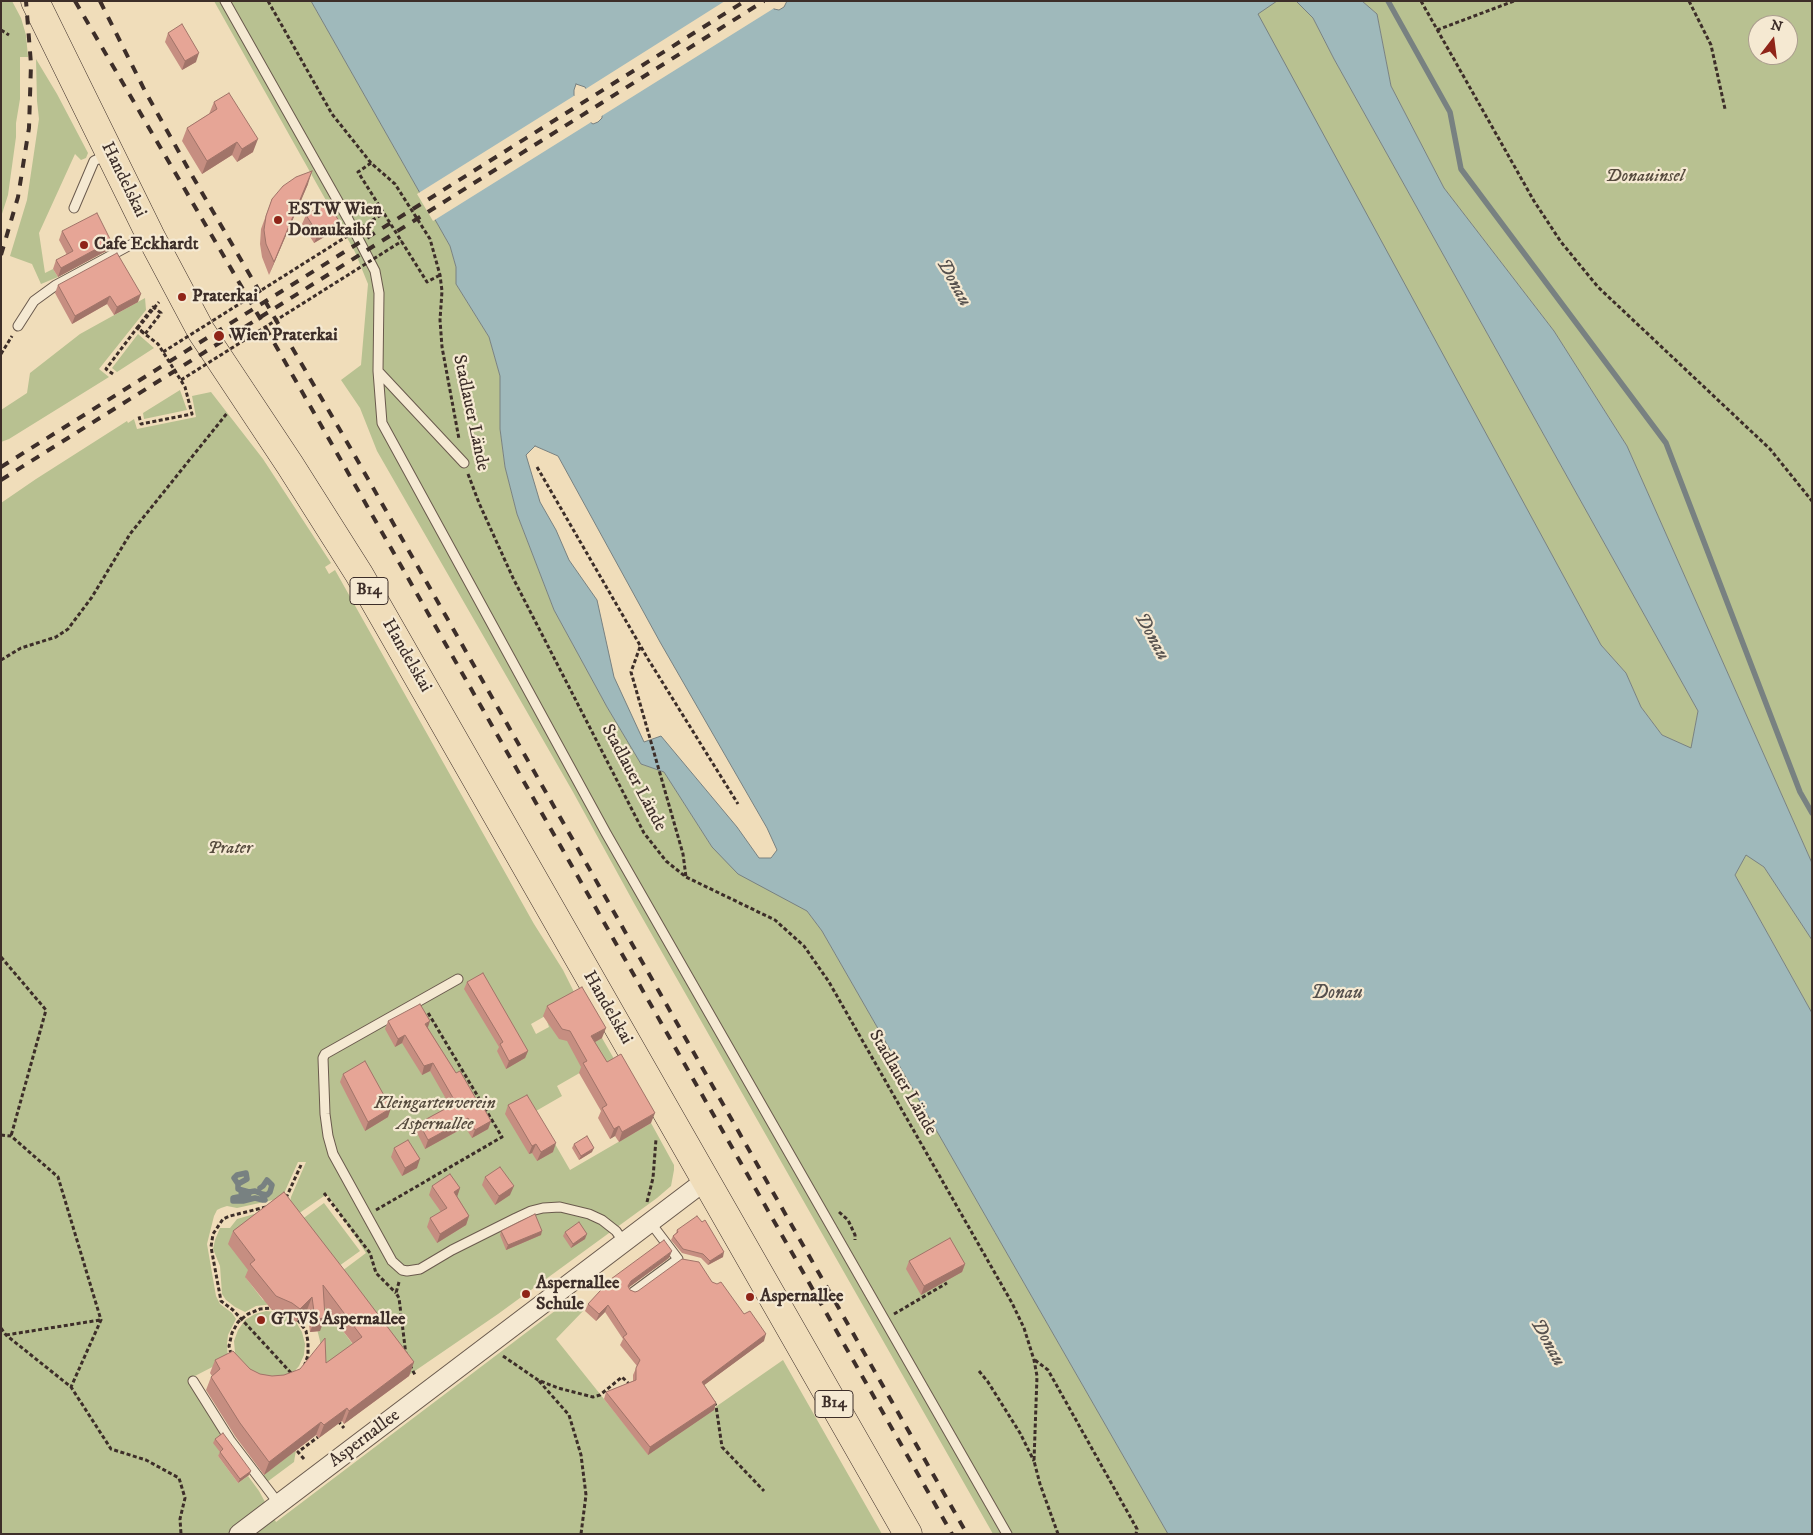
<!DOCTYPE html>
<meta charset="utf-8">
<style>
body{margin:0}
#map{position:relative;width:1813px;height:1535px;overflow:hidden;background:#f0ddba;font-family:"IM FELL DW Pica",serif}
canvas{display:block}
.frame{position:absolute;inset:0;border:2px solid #3d2e29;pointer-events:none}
.north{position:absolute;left:1748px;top:15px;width:50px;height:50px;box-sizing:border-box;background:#f5e9d2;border:1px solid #ab9e8e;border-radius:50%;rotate:15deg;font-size:14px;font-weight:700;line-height:20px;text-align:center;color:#3d2e29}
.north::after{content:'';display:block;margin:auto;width:18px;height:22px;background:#8f2418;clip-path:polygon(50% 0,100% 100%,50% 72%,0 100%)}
</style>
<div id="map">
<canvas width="1813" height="1535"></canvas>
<div class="frame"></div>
<div class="north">N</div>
</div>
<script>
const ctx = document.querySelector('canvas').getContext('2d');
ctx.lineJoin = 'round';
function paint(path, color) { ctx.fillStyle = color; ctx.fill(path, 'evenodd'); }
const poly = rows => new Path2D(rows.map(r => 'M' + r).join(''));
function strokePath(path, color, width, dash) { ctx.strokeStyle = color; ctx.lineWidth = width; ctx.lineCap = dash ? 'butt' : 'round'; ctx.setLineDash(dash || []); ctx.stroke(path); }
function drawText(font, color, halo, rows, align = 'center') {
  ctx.font = font + ' "IM FELL DW Pica",serif'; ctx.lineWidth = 4.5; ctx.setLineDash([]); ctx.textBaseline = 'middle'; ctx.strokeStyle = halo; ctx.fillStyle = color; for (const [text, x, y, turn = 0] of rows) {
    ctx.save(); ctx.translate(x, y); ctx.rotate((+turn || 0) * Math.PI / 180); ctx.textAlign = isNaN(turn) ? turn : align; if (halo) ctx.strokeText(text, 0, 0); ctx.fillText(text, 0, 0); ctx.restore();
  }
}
paint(poly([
 [1,1,12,1,21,18,26,35,28,57,20,57,20,99,16,123,16,137,8,195,1,217],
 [214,1,311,1,450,246,456,267,456,284,489,337,500,376,500,429,505,467,517,514,554,610,607,707,641,764,664,772,712,847,807,911,822,931,1168,1534,993,1534,635,905,573,792,377,451,360,408,341,380,361,365,368,284,355,252],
 [1277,1,1296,1,1313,18,1334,59,1698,711,1691,749,1662,735,1641,707,1626,673,1601,645,1257,14],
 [1362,1,1812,1,1812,863,1627,446,1554,331,1444,188,1391,86,1377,14],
 [1758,25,1788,25,1788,55,1758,55],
 [36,59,57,94,88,153,86,158,81,160,75,154,39,233,45,273,53,269,58,277,41,284,32,264,10,256,27,200,39,119,37,101],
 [145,298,146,310,99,369,109,377,9,439,1,442,1,410,27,393,30,373,80,334],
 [138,334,154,348,117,372,112,368],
 [180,390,187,410,144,419,143,413],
 [211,392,263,459,331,563,325,567,329,574,335,570,534,924,563,970,577,998,531,1024,536,1034,549,1027,547,1021,553,1017,602,1038,617,1064,597,1063,557,1086,562,1096,536,1111,570,1170,651,1123,674,1165,674,1170,671,1186,657,1198,498,1314,409,1375,334,1277,366,1253,327,1194,298,1214,290,1203,291,1197,306,1162,298,1162,282,1198,237,1208,227,1206,221,1208,217,1210,214,1216,207,1244,216,1296,220,1304,232,1313,236,1319,228,1335,227,1345,228,1359,189,1379,222,1437,221,1454,218,1456,238,1483,248,1476,259,1491,276,1522,560,1307,584,1310,556,1339,648,1454,783,1360,882,1534,1,1534,1,503,36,479,127,421,128,423,134,419,137,429,196,417,192,396],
 [1746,854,1764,867,1812,940,1812,1013,1735,875],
 [324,1203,360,1251,332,1271,297,1223],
 [275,1208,251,1273,246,1278,263,1300,274,1304,256,1306,245,1312,235,1307,226,1300,222,1294,220,1266,213,1249,215,1240,220,1228,230,1228,237,1219],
 [323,1304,357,1350,323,1377,320,1341,317,1329,306,1315],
 [266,1311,278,1312,288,1316,296,1322,302,1332,305,1344,304,1355,299,1366,291,1375,257,1379,235,1353,234,1341,238,1330,245,1320,255,1314],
 [296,1450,294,1462,267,1482,262,1476]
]), '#b8c191');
const water = poly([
 [311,1,769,1,774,9,779,10,784,7,787,1,1277,1,1258,14,1601,645,1626,673,1641,707,1662,735,1691,748,1698,711,1334,59,1313,18,1296,1,1362,1,1377,14,1391,86,1444,188,1554,331,1627,446,1812,863,1812,940,1764,867,1746,855,1735,875,1812,1013,1812,1534,1168,1534,822,931,807,911,738,874,712,847,664,772,641,764,607,707,554,610,517,514,505,467,500,429,500,376,489,337,456,284,456,267,450,246,311,1],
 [576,84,585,87,602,114,602,118,598,122,593,124,590,122,574,95,574,90,576,84],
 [535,446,558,456,660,642,767,828,777,850,771,858,759,858,737,827,661,736,644,742,614,677,597,600,569,560,556,530,540,502,526,455,535,446]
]);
paint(water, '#9fb9bb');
strokePath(water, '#788181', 1);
paint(poly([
 [725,1,772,1,776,7,600,117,584,90],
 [577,94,593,121,433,221,417,194]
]), '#f0ddba');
strokePath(poly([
 [1388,1,1450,112,1461,169,1666,443,1800,792,1812,813],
 [238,1184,247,1179,246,1173,237,1175,234,1178,238,1184,238,1189,249,1192,249,1194,245,1196,242,1196,241,1192,243,1191,246,1193,245,1195,243,1196,233,1198,233,1201,243,1201,255,1198,263,1200],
 [260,1188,263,1186,267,1180,272,1185,270,1192,267,1195,262,1194,265,1200],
 [249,1192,255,1191,262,1194]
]), '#788181', 5.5);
const lane = poly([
 [225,1,348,219,375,271,379,293,378,371,382,423,606,833,1007,1534],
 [74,208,94,161,106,155],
 [18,326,34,301,56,285,147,236],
 [378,371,464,463],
 [458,979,325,1054,323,1058,325,1114,328,1136,333,1154,392,1261,402,1270,407,1271,420,1269,452,1250,516,1218,531,1211,543,1208,560,1207,589,1214,602,1220,616,1231,623,1241],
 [632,1293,678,1259,650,1222],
 [193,1381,230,1440,279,1504]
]);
const street = poly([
 [239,1534,706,1180]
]);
const primary = poly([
 [35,1,150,235,201,331,290,465,359,574,908,1534]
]);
strokePath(lane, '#6a5a4d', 11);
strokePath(street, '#6a5a4d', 21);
strokePath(primary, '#3d2e29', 29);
strokePath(poly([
 [268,1,332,114,371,163,395,184,430,239,440,275,442,291,440,320,442,347,459,439],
 [1421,1,1534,201,1561,242,1598,287,1770,449,1812,501],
 [1689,1,1711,45,1725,109],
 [1,30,9,35],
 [1437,30,1514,1],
 [371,163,358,172,427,282,440,275],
 [154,308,159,302],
 [1,354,12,336],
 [113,374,106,369,137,328,158,344,185,387,192,414,141,424,139,416],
 [537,467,648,659,738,804],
 [468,474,479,503,513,578,644,833,666,861,686,877,775,920,804,946,829,982,1012,1303,1024,1328,1034,1360,1037,1376,1034,1461,1040,1484,1058,1534],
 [640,647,631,672,683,854,686,877],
 [1,660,21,648,56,637,68,629,92,597,130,534,228,412],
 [1,957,46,1010,11,1136],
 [1,1135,11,1136,58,1177,101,1320,71,1387],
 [324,1193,370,1253,376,1273,396,1293],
 [286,1198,301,1165],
 [647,1202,653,1178,656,1139],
 [266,1207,230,1216,223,1219,213,1234,211,1247,221,1301,233,1310,293,1375],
 [376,1210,502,1137,427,1011],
 [839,1212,848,1220,855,1235,855,1240],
 [399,1282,396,1293,399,1298,406,1355],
 [894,1314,947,1283],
 [298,1320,306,1331,308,1342,308,1355,304,1367],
 [1,1328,6,1335,71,1387,111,1449,146,1460,179,1478,185,1498,180,1519,181,1534],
 [6,1335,100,1320],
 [231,1354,229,1346,232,1333,238,1322,248,1314,260,1309,273,1308],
 [503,1356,538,1380,558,1388,593,1397,600,1395,622,1377,630,1385],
 [1035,1360,1048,1370,1137,1529,1136,1534],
 [410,1365,415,1375],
 [979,1371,988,1382,1020,1433,1034,1461],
 [539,1381,569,1415,581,1455,586,1495,581,1534],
 [714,1402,716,1406,722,1447,764,1491],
 [338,1421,344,1428],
 [304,1459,298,1452,318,1437]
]), '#3d2e29', 3, [4, 2.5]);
strokePath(lane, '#f5e9d2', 9);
strokePath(street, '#f5e9d2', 19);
strokePath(primary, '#f0ddba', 28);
strokePath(poly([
 [75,1,268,332,952,1534],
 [100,1,145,91,190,172,351,449,967,1534],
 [1,255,18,197,29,128,31,64,26,1],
 [1,467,745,1],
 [1,480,764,1]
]), '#3d2e29', 4, [9, 9]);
strokePath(poly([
 [137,328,153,307,161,313,145,334,138,328,154,308],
 [163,352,384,213],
 [181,380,402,241]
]), '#3d2e29', 3, [4, 2.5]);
paint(poly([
 [168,33,196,62,182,70,165,42],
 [214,102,253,152,237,162,232,155,202,174,182,141,187,128,209,114],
 [308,184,269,275,262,257,260,244,261,229,272,199],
 [306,215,336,230,314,243,302,224],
 [62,231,108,250,58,277,53,269,56,260,67,255,59,240],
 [58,285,138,302,114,315,107,304,72,324,55,293],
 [467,982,528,1051,525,1058,506,1069,497,1051,499,1047,464,989],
 [547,1006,602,1038,595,1042,607,1062,651,1123,619,1142,615,1136,610,1139,598,1118,601,1111,579,1073,581,1067,567,1041,559,1039,543,1016],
 [388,1021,428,1028,456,1073,491,1121,488,1129,472,1138,465,1127,425,1149,416,1131,419,1123,450,1106,430,1071,422,1075,402,1043,395,1047,385,1029],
 [343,1074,388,1117,365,1131,340,1082],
 [508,1105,553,1152,537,1161,532,1153,529,1154,505,1114],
 [574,1144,592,1152,579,1160,572,1148],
 [394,1148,417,1168,402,1176,391,1157],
 [485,1177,510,1195,495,1205,482,1185],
 [432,1186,460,1188,457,1196,469,1216,466,1225,437,1243,427,1227,430,1218,441,1212,429,1195],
 [284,1192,414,1362,409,1376,344,1424,342,1421,319,1438,316,1435,264,1475,235,1436,206,1390,211,1377,212,1376,210,1373,215,1360,250,1369,260,1374,272,1376,284,1375,326,1363,353,1344,324,1306,320,1331,310,1332,307,1310,296,1322,288,1316,271,1309,245,1277,248,1270,228,1244,233,1231],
 [677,1230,723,1257,708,1265,701,1258,682,1253,671,1240,673,1236,676,1233],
 [501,1231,541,1235,506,1250,500,1235],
 [565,1232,585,1239,571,1248,563,1236],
 [669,1258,629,1287,630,1290,635,1292,712,1282,764,1341,704,1385,716,1403,714,1410,648,1455,604,1399,606,1392,633,1381,633,1375,637,1366,620,1345,623,1339,605,1312,596,1321,585,1311,588,1304],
 [909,1261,965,1264,962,1272,921,1295,906,1269],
 [215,1439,251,1471,249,1475,238,1483,218,1456,220,1452,213,1443]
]), '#c68e81');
paint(poly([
 [199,53,196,62,182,70,185,61],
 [258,139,253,152,237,162,242,149],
 [237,142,232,155,202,174,207,161],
 [312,171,308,184,269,275,274,262],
 [339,221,336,230,314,243,318,234],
 [111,241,108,250,58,277,61,268],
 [141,294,138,302,114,315,117,307],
 [110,296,107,304,72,324,75,316],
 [430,1021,427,1030,425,1024],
 [606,1028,602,1038,588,1046,591,1036],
 [405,1035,402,1043,395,1047,398,1039],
 [528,1051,525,1058,506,1069,509,1061],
 [433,1063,430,1071,422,1075,424,1066],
 [391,1108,388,1117,365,1131,368,1122],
 [655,1113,651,1123,619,1142,622,1132],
 [468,1118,465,1127,425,1149,428,1140],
 [491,1121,488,1129,472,1138,475,1130],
 [619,1126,615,1136,610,1139,614,1129],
 [556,1143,553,1152,537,1161,541,1152],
 [536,1144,532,1153,529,1154,532,1146],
 [594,1148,592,1152,579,1160,581,1156],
 [420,1159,417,1168,402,1176,405,1168],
 [514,1186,510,1195,495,1205,499,1196],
 [460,1188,457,1197,454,1192],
 [469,1216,466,1225,437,1243,440,1234],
 [542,1231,541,1235,506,1250,508,1245],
 [587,1234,585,1239,571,1248,573,1244],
 [672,1251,669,1258,628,1288,626,1293,631,1281],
 [724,1252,723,1257,708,1265,710,1261],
 [965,1264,962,1272,921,1295,924,1286],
 [312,1297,307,1310,296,1322,300,1309],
 [608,1305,605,1312,596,1321,599,1314],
 [325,1318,320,1331,310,1332,315,1319],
 [766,1334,764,1341,699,1389,702,1382],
 [414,1362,409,1376,344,1424,349,1411],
 [716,1403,714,1410,648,1455,650,1447],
 [347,1408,342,1421,319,1438,324,1425],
 [321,1422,316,1435,264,1475,269,1462],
 [251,1471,249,1475,238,1483,240,1479]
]), '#a17469');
const building = poly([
 [182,24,199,53,185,61,168,33,182,24],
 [229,93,258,139,242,149,237,142,207,161,187,128,217,109,214,102,229,93],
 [312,171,274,262,266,244,264,230,266,216,272,199,283,186,296,177,312,171],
 [327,202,339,221,318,234,306,215,327,202],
 [97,213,111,241,61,268,56,260,73,251,62,231,97,213],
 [117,253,141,294,117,307,110,296,75,316,58,285,117,253],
 [483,973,528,1051,509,1061,500,1044,503,1042,467,982,483,973],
 [582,987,606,1028,591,1036,607,1062,621,1054,655,1113,622,1132,619,1126,614,1129,602,1108,607,1105,583,1063,587,1061,570,1031,562,1029,547,1006,582,987],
 [420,1004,430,1021,425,1024,456,1073,460,1071,479,1104,481,1103,491,1121,475,1130,468,1118,428,1140,419,1123,456,1103,433,1063,424,1066,405,1035,398,1039,388,1021,420,1004],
 [365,1061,391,1108,368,1122,343,1074,365,1061],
 [527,1095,556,1143,541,1152,536,1144,532,1146,508,1105,527,1095],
 [587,1136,594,1148,581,1156,574,1144,587,1136],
 [408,1140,420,1159,405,1168,394,1148,408,1140],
 [500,1167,514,1186,499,1196,485,1177,500,1167],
 [450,1174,460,1188,454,1192,469,1216,440,1234,430,1218,447,1208,432,1186,450,1174],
 [284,1192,352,1280,414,1362,349,1411,347,1408,324,1425,321,1422,269,1462,240,1423,211,1377,220,1369,215,1360,233,1351,250,1369,260,1374,272,1376,284,1375,300,1369,325,1338,326,1363,362,1337,323,1285,325,1318,315,1319,312,1297,300,1309,292,1303,276,1296,250,1264,255,1260,233,1231,284,1192],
 [535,1214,542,1231,508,1245,501,1231,535,1214],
 [697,1216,702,1222,705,1220,724,1252,710,1261,703,1254,683,1249,673,1236,678,1232,677,1230,697,1216],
 [579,1222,587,1234,573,1244,565,1232,579,1222],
 [950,1238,965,1264,924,1286,909,1261,950,1238],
 [664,1240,672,1251,631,1281,628,1286,630,1290,635,1292,638,1291,682,1259,699,1262,712,1282,717,1284,721,1282,744,1314,750,1311,766,1334,702,1382,716,1403,650,1447,606,1392,636,1380,636,1368,640,1360,623,1337,627,1334,608,1305,599,1314,588,1304,611,1279,664,1240],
 [223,1433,251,1471,240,1479,220,1452,223,1449,215,1439,223,1433]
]);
paint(building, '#e6a596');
strokePath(building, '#a17469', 1);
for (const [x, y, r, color] of [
 [278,220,5,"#8f2418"],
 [84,245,5,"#8f2418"],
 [182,297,5,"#8f2418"],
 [219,336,6,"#8f2418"],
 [526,1294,5,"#8f2418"],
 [750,1297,5,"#8f2418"],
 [261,1320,5,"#8f2418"]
]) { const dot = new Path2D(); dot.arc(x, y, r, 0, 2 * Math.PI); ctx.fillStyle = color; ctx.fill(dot); strokePath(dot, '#f5e9d2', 2); }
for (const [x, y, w] of [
 [369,591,38],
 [834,1404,38]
]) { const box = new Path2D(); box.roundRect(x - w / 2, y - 13.5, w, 27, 4); ctx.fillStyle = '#f5e9d2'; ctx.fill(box); strokePath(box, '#3d2e29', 1); }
drawText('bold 16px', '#3d2e29', null, [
 ["B14",369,591],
 ["B14",834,1404]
]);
drawText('italic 18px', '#564b3e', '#f5e9d2', [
 ["Donauinsel",1645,177],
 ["Prater",230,849],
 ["Kleingartenverein",435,1104],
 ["Aspernallee",435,1125]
]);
drawText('18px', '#3d2e29', '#f5e9d2', [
 ["Handelskai",123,180,64],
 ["Stadlauer Lände",470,413,78],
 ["Handelskai",406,656,60],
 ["Stadlauer Lände",633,778,62],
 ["Handelskai",607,1008,60],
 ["Stadlauer Lände",902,1083,60],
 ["Aspernallee",365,1439,-37]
]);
drawText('bold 18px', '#3d2e29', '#f5e9d2', [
 ["ESTW Wien",288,210],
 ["Donaukaibf",288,231],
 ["Cafe Eckhardt",94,245],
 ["Praterkai",192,297],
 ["Wien Praterkai",230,336],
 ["Aspernallee",536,1284],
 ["Schule",536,1305],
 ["Aspernallee",760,1297],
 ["GTVS Aspernallee",271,1320]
], 'left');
drawText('italic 19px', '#56514e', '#f5e9d2', [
 ["Donau",953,283,61],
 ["Donau",1151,637,61],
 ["Donau",1337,994],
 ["Donau",1547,1343,61]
]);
</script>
